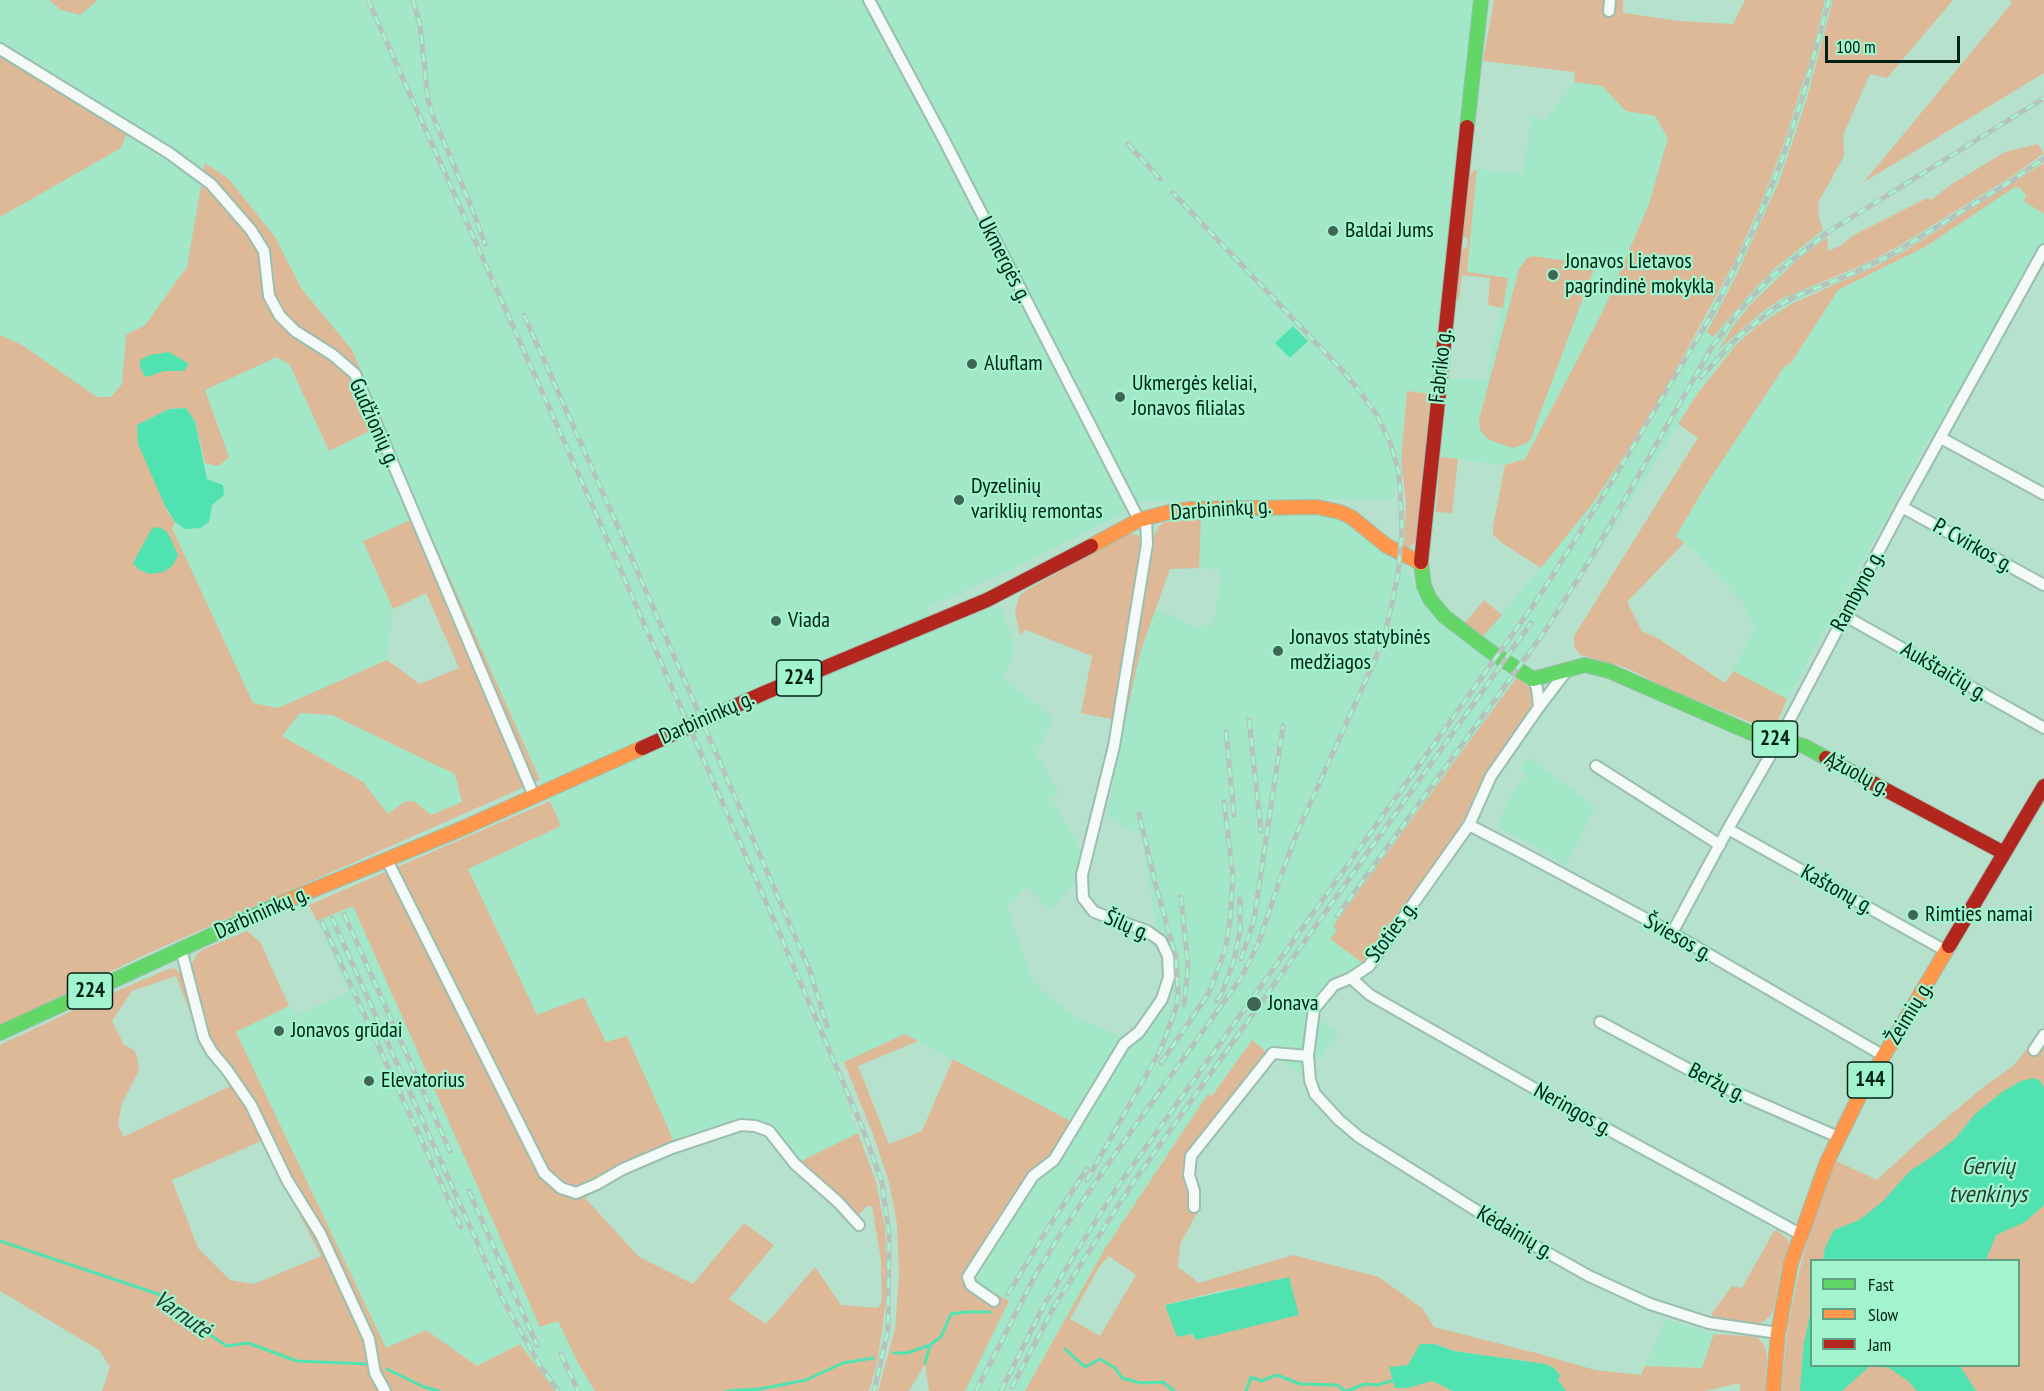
<!DOCTYPE html>
<meta charset="utf-8">
<style>
body{margin:0}
#map{position:relative;width:2044px;height:1391px;overflow:hidden;background:#b5e1cd;font-family:"PT Sans Narrow",sans-serif}
canvas{display:block}
.legend{position:absolute;left:1810px;top:1259px;width:210px;height:108px;box-sizing:border-box;background:#a2f4ce;border:2px solid #61a084;margin:0;padding:8px 10px;list-style:none;font-size:18px;color:#002215}
.legend li{display:flex;align-items:center;gap:12px;height:30px}
.legend b{width:30px;border:2px solid #61a084}
.scale{position:absolute;left:1825px;top:36px;width:135px;height:27px;box-sizing:border-box;border:3px solid #002215;border-top:0;padding-left:8px;font-size:18px;line-height:21px;white-space:nowrap;color:#002215;-webkit-text-stroke:4px #a2f4ce;paint-order:stroke}
</style>
<div id="map">
<canvas width="2044" height="1391"></canvas>
<ul class="legend">
<li><b style="height:8px;background:#63d668"></b>Fast</li>
<li><b style="height:8px;background:#ff974d"></b>Slow</li>
<li><b style="height:8px;background:#b3261e"></b>Jam</li>
</ul>
<div class="scale">100 m</div>
</div>
<script>
const ctx = document.querySelector('canvas').getContext('2d');
ctx.lineJoin = 'round';
function paint(path, color) { ctx.fillStyle = color; ctx.fill(path, 'evenodd'); }
const poly = rows => new Path2D(rows.map(r => 'M' + r).join(''));
function strokePath(path, color, width, dash) { ctx.strokeStyle = color; ctx.lineWidth = width; ctx.lineCap = dash ? 'butt' : 'round'; ctx.setLineDash(dash || []); ctx.stroke(path); }
function drawText(font, color, halo, rows, align = 'center') {
  ctx.font = font + ' "PT Sans Narrow",sans-serif'; ctx.lineWidth = 4.5; ctx.setLineDash([]); ctx.textBaseline = 'middle'; ctx.strokeStyle = halo; ctx.fillStyle = color; for (const [text, x, y, turn = 0] of rows) {
    ctx.save(); ctx.translate(x, y); ctx.rotate((+turn || 0) * Math.PI / 180); ctx.textAlign = isNaN(turn) ? turn : align; if (halo) ctx.strokeText(text, 0, 0); ctx.fillText(text, 0, 0); ctx.restore();
  }
}
paint(poly([
 [0,0,49,0,61,10,98,0,1475,0,1466,85,1460,99,1455,168,1430,394,1407,391,1401,461,1394,499,1145,501,1017,567,926,608,935,631,992,608,999,608,1003,611,1014,645,1014,657,1002,678,1053,718,1036,753,1059,793,1051,798,1082,852,1079,878,1050,910,1026,886,1007,907,1033,982,1073,1016,1135,1042,1170,1004,1174,985,1173,962,1169,942,1156,924,1141,835,1107,817,1117,763,1140,653,1154,610,1172,615,1194,628,1214,623,1222,570,1199,568,1201,518,1261,513,1324,515,1337,518,1395,557,1407,569,1427,609,1439,622,1517,677,1334,926,1337,929,1331,939,1371,970,1356,990,1350,987,1341,988,1331,994,1324,1002,1319,1013,1320,1019,1338,1034,1304,1076,1281,1057,1272,1057,1252,1041,1211,1096,1208,1094,1164,1158,1103,1252,1025,1391,965,1391,1004,1298,977,1282,976,1276,1035,1180,1079,1126,905,1034,834,1066,858,1133,795,1164,779,1143,755,1126,676,1146,606,1042,537,1016,468,869,561,826,422,515,363,541,393,609,387,660,278,709,253,704,172,528,175,522,185,529,210,511,214,482,207,479,205,463,219,466,229,457,205,390,277,357,290,365,329,451,384,424,352,350,301,288,275,237,228,178,206,163,187,267,145,325,126,335,122,384,110,397,97,397,22,346,0,335,0,217,121,148,131,123,0,45],
 [1825,0,1833,0,1807,98,1779,182,1736,276,1707,332,1774,269,1823,230,1827,237,1796,261,1751,304,1734,325,1720,347,1762,312,1781,299,1820,281,1817,292,1791,304,1756,327,1735,346,1721,362,1698,393,1604,544,1522,667,1483,636,1541,568,1593,503,1666,388,1700,328,1735,261,1759,208,1782,149,1811,57],
 [1574,82,1602,86,1626,111,1655,116,1668,138,1649,204,1604,309,1525,459,1505,465,1441,457,1449,378,1486,380,1508,278,1467,272,1477,169,1523,174,1531,117,1546,120],
 [2015,187,2020,188,2026,195,2025,201,2044,214,2044,242,1935,442,1929,439,1787,699,1733,671,1755,627,1742,602,1696,552,1676,536,1706,485,1784,367,1791,363,1838,290,1925,247],
 [300,713,332,715,455,774,462,803,431,815,414,801,388,814,363,782,281,735],
 [1528,757,1595,807,1566,865,1497,825,1512,793,1527,774,1520,768],
 [353,905,540,1326,557,1320,578,1363,595,1391,555,1391,520,1344,477,1366,426,1330,386,1348,236,1032,289,1006,297,1015,349,992,317,921],
 [1666,1319,1714,1334,1703,1368,1645,1366]
]), '#a1e7c8');
paint(poly([
 [49,0,98,0,80,15,61,10],
 [1494,0,1623,0,1623,13,1679,21,1733,24,1745,0,1825,0,1811,57,1782,149,1759,208,1735,261,1666,388,1622,459,1593,503,1541,568,1502,543,1493,535,1493,527,1505,465,1525,459,1604,309,1649,204,1668,138,1655,116,1626,111,1602,86,1574,82,1575,72,1483,61],
 [1833,0,1953,0,1887,78,1870,74,1843,135,1844,156,1818,203,1819,218,1823,230,1774,269,1748,296,1713,337,1707,332,1736,276,1779,182,1807,98],
 [2009,0,2044,0,2044,73,1864,182,2012,3],
 [0,57,127,132,121,148,0,217],
 [2038,144,2044,153,2014,175,1897,247,1867,263,1781,299,1762,312,1719,349,1734,325,1751,304,1796,261,1827,237,1828,251,1840,246,1854,235,1927,198,1931,200,1952,184,2005,152],
 [205,163,228,178,275,237,301,288,352,350,384,424,329,451,290,365,277,357,205,390,229,457,219,466,205,463,195,421,186,408,169,409,137,425,168,513,175,522,172,528,253,703,278,708,387,660,420,684,459,668,426,593,393,609,363,541,422,515,540,780,140,957,0,1026,0,335,22,345,97,397,111,397,122,384,126,335,145,325,187,267],
 [300,713,332,715,455,774,462,802,431,815,414,801,404,802,388,814,363,782,282,736],
 [2044,163,2044,214,2024,201,2026,195,2020,188,2015,187,1925,247,1838,290,1791,363,1784,367,1706,485,1676,536,1684,543,1627,602,1642,631,1659,639,1725,683,1733,671,1787,699,1778,720,1769,726,1760,726,1666,688,1627,668,1581,655,1574,647,1574,636,1698,438,1678,424,1698,393,1735,346,1756,327,1791,304,1874,267,1903,252],
 [1477,169,1467,272,1508,278,1503,308,1488,305,1490,278,1462,275,1459,300,1456,299,1461,251,1467,247,1468,240,1463,235,1470,174],
 [1533,256,1575,262,1594,268,1531,438,1527,443,1514,448,1489,440,1480,430,1479,420,1519,269,1527,258],
 [1407,391,1430,394,1417,537,1414,543,1408,548,1404,547,1406,502,1401,461],
 [1440,457,1458,459,1452,513,1436,512],
 [1201,518,1199,568,1170,569,1140,653,1125,722,1081,713,1092,656,1026,630,1020,635,1015,612,1019,597,1025,591,1113,541,1130,534,1137,535,1142,538,1154,536,1159,526,1164,522],
 [1484,600,1502,615,1483,636,1464,624],
 [1517,677,1530,688,1533,694,1530,710,1486,774,1456,834,1364,964,1330,939,1337,930,1333,926],
 [550,801,561,826,468,869,537,1015,584,997,606,1042,627,1036,676,1146,612,1179,585,1198,639,1257,693,1284,744,1223,774,1245,729,1299,766,1324,815,1267,841,1305,878,1308,882,1301,881,1260,872,1206,867,1206,852,1221,795,1164,858,1133,876,1182,885,1229,886,1259,886,1302,877,1364,869,1391,595,1391,578,1363,558,1321,540,1327,353,906,317,921,309,905],
 [247,931,260,942,289,1006,236,1032,386,1348,426,1330,477,1366,520,1344,555,1391,102,1391,110,1367,99,1350,0,1291,0,1045,89,1003,166,970,174,968,181,973,192,964,197,954,204,949],
 [176,976,204,1049,235,1084,123,1137,118,1124,122,1103,139,1071,137,1057,134,1050,124,1045,112,1021,132,991],
 [261,1141,321,1256,254,1284,230,1280,198,1248,172,1180],
 [905,1034,918,1041,858,1066,889,1144,922,1131,953,1059,1080,1126,1056,1166,1035,1180,976,1276,977,1283,1009,1301,965,1391,929,1391,925,1364,909,1391,878,1391,895,1329,899,1275,897,1224,889,1182,874,1137,844,1062],
 [1252,1040,1272,1057,1196,1155,1191,1173,1198,1196,1197,1213,1180,1244,1178,1267,1199,1283,1293,1255,1379,1277,1423,1309,1434,1327,1536,1353,1595,1370,1641,1375,1645,1366,1702,1368,1714,1334,1757,1337,1764,1345,1767,1355,1765,1391,1740,1391,1740,1383,1705,1391,1566,1391,1546,1364,1454,1351,1435,1344,1420,1344,1408,1366,1432,1381,1453,1391,1025,1391,1103,1252,1208,1094,1212,1096],
 [1109,1256,1136,1275,1100,1336,1070,1319,1099,1267],
 [1237,1288,1196,1340,1165,1305,1215,1292],
 [2031,1044,2044,1049,2044,1391,1781,1391,1788,1324,1801,1264,1814,1217,1834,1160,1877,1180,1920,1140,1986,1085,2013,1066],
 [1812,1260,2018,1260,2018,1366,1812,1366],
 [1777,1230,1788,1240,1789,1245,1781,1269,1774,1309,1770,1316,1763,1322,1756,1323,1713,1319,1712,1313,1732,1286,1742,1288,1774,1231]
]), '#ddb998');
paint(poly([
 [1293,326,1308,341,1290,358,1275,343],
 [169,352,189,364,184,371,164,371,147,377,144,375,140,366,140,360,150,355],
 [186,408,195,421,207,479,223,485,224,495,212,505,209,522,200,528,185,529,175,522,165,506,138,444,137,425,169,409],
 [155,527,161,528,168,533,178,555,173,565,164,572,149,574,138,569,133,563,151,530],
 [2034,1078,2040,1081,2044,1087,2044,1205,2025,1222,1996,1235,1986,1260,1823,1260,1825,1248,1834,1230,1859,1220,1882,1202,1910,1171,1933,1156,1956,1138,1975,1114,2002,1092,2021,1081],
 [1289,1277,1299,1315,1196,1340,1192,1334,1177,1337,1165,1305],
 [1811,1309,1812,1366,1960,1366,1976,1391,1917,1391,1908,1381,1889,1368,1870,1366,1842,1391,1800,1391,1804,1343],
 [1420,1344,1435,1344,1454,1351,1546,1364,1554,1368,1560,1375,1558,1380,1566,1391,1453,1391,1432,1381,1407,1388,1395,1388,1389,1367,1408,1365]
]), '#50e3b1');
strokePath(poly([
 [0,1241,161,1295,187,1320,227,1346,248,1343,297,1361,368,1364],
 [1065,1349,1085,1367,1100,1359,1115,1368,1122,1378,1141,1383,1163,1382,1174,1391],
 [894,1353,907,1353,930,1345,941,1337,951,1314,966,1312,990,1312],
 [925,1363,930,1345],
 [387,1369,424,1387,439,1391],
 [726,1391,760,1389,806,1380,843,1363,873,1358],
 [1246,1391,1251,1377,1261,1381,1277,1375,1300,1384,1337,1385,1345,1391],
 [1347,1391,1365,1384,1378,1385,1394,1380]
]), '#50e3b1', 3);
const street = poly([
 [869,0,943,138,1139,520],
 [1609,11,1610,0],
 [0,49,169,153,211,184,251,230,264,251,269,296,280,316,295,331,333,355,355,374,534,796],
 [1941,438,2044,494],
 [1902,507,2044,585],
 [1845,616,2044,728],
 [1539,707,1568,669],
 [1596,766,1720,845],
 [1469,825,1525,854,1672,933,1884,1056],
 [1728,829,1946,951],
 [387,860,544,1173,561,1188,576,1193,597,1184,623,1169,672,1148,741,1125,755,1126,769,1131,795,1164,838,1202,859,1225],
 [1672,933,1728,829,1779,740,1902,507,2044,250],
 [181,949,204,1038,212,1052,227,1070,251,1105,287,1180,321,1235,369,1339,375,1373,385,1391],
 [1351,978,1370,995,1574,1111,1800,1234],
 [1600,1022,1714,1083,1838,1137],
 [2034,1050,2044,1035],
 [1308,1056,1310,1080,1315,1094,1339,1120,1359,1137,1514,1234,1589,1276,1650,1304,1709,1323,1778,1333],
 [1194,1207,1194,1191,1189,1175,1191,1156,1273,1053,1308,1056,1314,1009,1334,985,1351,978,1369,966,1469,825,1491,776,1539,707,1537,688,1533,679],
 [994,1301,971,1285,968,1277,1033,1176,1054,1160,1124,1044,1139,1032,1162,999,1169,977,1168,956,1161,941,1147,931,1094,912,1083,898,1082,875,1114,746,1147,544,1146,518]
]);
const fast = poly([
 [1467,127,1481,0],
 [1421,563,1424,586,1430,599,1444,616,1491,652,1533,679,1585,665,1609,671,1751,733,1804,746,1826,758],
 [0,1033,279,904]
]);
const slow = poly([
 [1091,546,1139,520,1169,512,1191,509,1317,507,1340,512,1351,517,1387,546,1421,563],
 [279,904,461,829,642,748],
 [1773,1391,1778,1333,1791,1263,1827,1162,1858,1099,1949,946]
]);
const jam = poly([
 [1421,562,1467,127],
 [642,748,764,693,987,600,1091,546],
 [1826,758,2004,853],
 [1949,946,2044,786]
]);
strokePath(street, '#9bbeae', 14);
strokePath(fast, '#9bbeae', 16);
strokePath(slow, '#9bbeae', 16);
strokePath(jam, '#9bbeae', 16);
strokePath(street, '#f4faf8', 10);
strokePath(fast, '#63d668', 14);
strokePath(slow, '#ff974d', 14);
strokePath(jam, '#b3261e', 14);
const rail = poly([
 [368,0,564,441,773,918,862,1127,882,1182,889,1235,888,1330,874,1391],
 [413,0,420,25,428,100,433,116,473,211,485,244],
 [1128,144,1160,179],
 [524,315,630,554,810,971,827,1026],
 [1701,377,1740,335,1776,307,1794,297,1856,272,1896,252,2013,180,2044,158],
 [1249,720,1261,831],
 [1226,732,1234,815],
 [1181,897,1188,966,1184,1005],
 [344,914,450,1151],
 [1337,916,1545,631,1593,555,1712,347,1738,312,1771,277,1828,232,2044,98],
 [332,918,502,1298,539,1364,558,1391],
 [322,922,461,1227],
 [1241,959,1254,920,1283,726],
 [1217,1000,1222,993,1234,960,1240,931,1240,899],
 [1161,1063,1209,993,1225,950,1230,921,1233,876,1224,802],
 [1087,1180,1161,1049,1176,1008,1178,994,1176,958,1155,882,1139,814],
 [469,1191,537,1345],
 [1008,1294,1048,1228,1087,1169],
 [561,1354,578,1391],
 [1012,1387,1055,1305,1132,1184,1531,623],
 [976,1391,1035,1276,1061,1233,1110,1161,1241,978,1259,942,1283,870,1299,828,1375,660,1386,630,1398,575,1402,529,1399,472,1390,442,1377,415,1358,389,1340,368,1173,193],
 [1001,1391,1043,1307,1073,1257,1116,1189,1537,600,1608,488,1693,346,1711,316,1755,227,1782,160,1804,92,1829,0]
]);
strokePath(rail, '#b6c2bc', 5);
strokePath(rail, '#a2f4ce', 3, [9]);
for (const [x, y, r, color] of [
 [1333,231,6,"#3f6555"],
 [1553,275,6,"#3f6555"],
 [972,364,6,"#3f6555"],
 [1120,397,6,"#3f6555"],
 [959,500,6,"#3f6555"],
 [776,621,6,"#3f6555"],
 [1278,651,6,"#3f6555"],
 [1913,915,6,"#3f6555"],
 [1254,1004,8,"#3f6555"],
 [279,1031,6,"#3f6555"],
 [369,1081,6,"#3f6555"]
]) { const dot = new Path2D(); dot.arc(x, y, r, 0, 2 * Math.PI); ctx.fillStyle = color; ctx.fill(dot); strokePath(dot, '#a2f4ce', 2); }
for (const [x, y, w] of [
 [799,678,45],
 [1775,739,45],
 [90,991,45],
 [1870,1080,45]
]) { const box = new Path2D(); box.roundRect(x - w / 2, y - 18, w, 36, 4.5); ctx.fillStyle = '#a2f4ce'; ctx.fill(box); strokePath(box, '#002215', 1.5); }
drawText('bold 21px', '#002215', null, [
 ["224",799,678],
 ["224",1775,739],
 ["224",90,991],
 ["144",1870,1080]
]);
drawText('22px', '#002215', '#a2f4ce', [
 ["Baldai Jums",1345,231],
 ["Jonavos Lietavos",1565,262],
 ["pagrindinė mokykla",1565,287],
 ["Aluflam",984,364],
 ["Ukmergės keliai,",1132,384],
 ["Jonavos filialas",1132,409],
 ["Dyzelinių",971,487],
 ["variklių remontas",971,512],
 ["Viada",788,621],
 ["Jonavos statybinės",1290,638],
 ["medžiagos",1290,663],
 ["Rimties namai",1925,915],
 ["Jonava",1268,1004],
 ["Jonavos grūdai",291,1031],
 ["Elevatorius",381,1081]
], 'left');
drawText('22px', '#002215', '#a2f4ce', [
 ["Ukmergės g.",1004,260,63],
 ["Fabriko g.",1441,366,-84],
 ["Gudžionių g.",374,423,66],
 ["Darbininkų g.",1221,510,-4],
 ["P. Cvirkos g.",1973,546,29],
 ["Rambyno g.",1858,591,-62],
 ["Aukštaičių g.",1944,672,30],
 ["Darbininkų g.",707,718,-24],
 ["Ąžuolų g.",1857,774,28],
 ["Kaštonų g.",1837,890,29],
 ["Darbininkų g.",262,913,-24],
 ["Šilų g.",1127,926,23],
 ["Stoties g.",1392,932,-53],
 ["Šviesos g.",1678,938,29],
 ["Žeimių g.",1910,1013,-59],
 ["Beržų g.",1717,1083,26],
 ["Neringos g.",1573,1110,29],
 ["Kėdainių g.",1515,1233,30]
]);
drawText('italic 24px', '#233e32', '#a2f4ce', [
 ["Gervių",1988,1167],
 ["tvenkinys",1988,1195],
 ["Varnutė",182,1315,35]
]);
</script>
